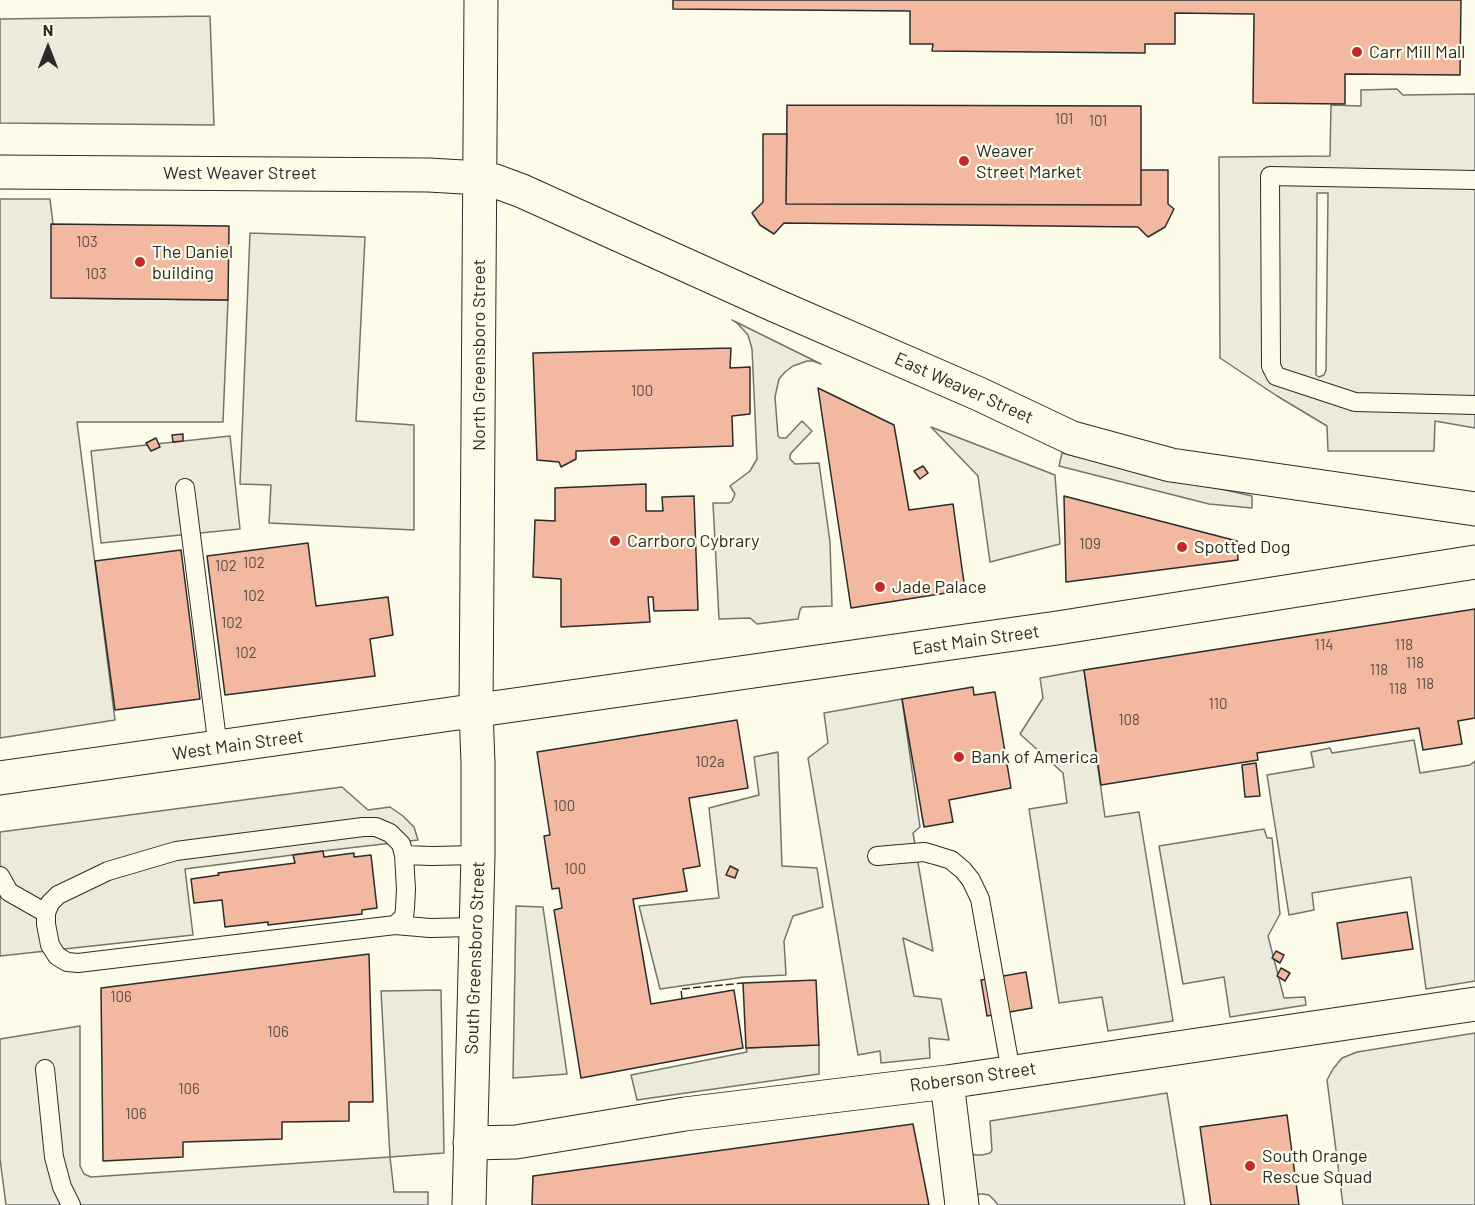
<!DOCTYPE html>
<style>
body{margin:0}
#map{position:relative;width:1475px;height:1205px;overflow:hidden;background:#fdfbea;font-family:Barlow,sans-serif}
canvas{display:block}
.north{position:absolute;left:18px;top:18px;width:60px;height:60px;-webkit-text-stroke:4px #fdfbea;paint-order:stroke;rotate:0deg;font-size:16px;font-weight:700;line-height:24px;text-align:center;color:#2b2b2b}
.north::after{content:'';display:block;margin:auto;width:21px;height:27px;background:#2b2b2b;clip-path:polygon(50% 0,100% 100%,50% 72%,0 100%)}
</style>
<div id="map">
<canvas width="1475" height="1205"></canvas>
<div class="north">N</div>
</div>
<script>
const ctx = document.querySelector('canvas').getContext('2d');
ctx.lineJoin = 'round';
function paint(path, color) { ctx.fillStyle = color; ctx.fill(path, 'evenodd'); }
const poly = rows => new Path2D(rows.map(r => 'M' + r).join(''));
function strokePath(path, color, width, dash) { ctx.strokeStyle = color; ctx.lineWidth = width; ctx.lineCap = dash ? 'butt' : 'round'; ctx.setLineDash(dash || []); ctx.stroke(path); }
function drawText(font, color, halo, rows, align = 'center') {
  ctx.font = font + ' Barlow,sans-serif'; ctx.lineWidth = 4.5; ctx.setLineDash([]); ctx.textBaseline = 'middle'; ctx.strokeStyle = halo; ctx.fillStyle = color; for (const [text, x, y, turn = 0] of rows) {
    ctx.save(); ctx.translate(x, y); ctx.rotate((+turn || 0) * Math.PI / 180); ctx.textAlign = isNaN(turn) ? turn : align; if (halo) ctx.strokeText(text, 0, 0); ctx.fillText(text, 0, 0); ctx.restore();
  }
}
const parking = poly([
 [210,16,214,125,0,123,0,19,210,16],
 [1397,89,1403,95,1475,94,1475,428,1435,421,1434,451,1328,451,1327,426,1277,396,1220,358,1219,157,1330,156,1331,105,1361,106,1361,90,1397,89],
 [1317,193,1328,193,1326,370,1324,375,1319,377,1316,375,1317,193],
 [0,199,50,199,62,298,228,300,223,422,77,422,115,720,0,738,0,199],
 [250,233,365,237,356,421,414,425,414,530,269,523,271,485,240,484,250,233],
 [732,320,821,364,813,361,807,361,793,366,785,372,779,379,775,397,778,436,780,438,786,438,802,421,812,431,792,452,790,455,790,459,795,464,819,463,830,542,832,606,802,607,800,610,798,619,757,624,750,618,719,619,713,503,729,503,732,501,735,494,730,486,750,471,757,459,752,349,748,335,738,324,732,320],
 [931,427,1055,475,1060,544,990,562,978,476,931,427],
 [230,436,240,529,101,543,91,451,230,436],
 [1062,453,1252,496,1252,508,1209,504,1059,466,1062,453],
 [1084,670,1105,817,1139,812,1173,1021,1108,1031,1102,997,1059,1003,1029,809,1067,803,1063,773,1020,734,1043,698,1040,678,1084,670],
 [902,699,920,827,913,833,933,951,903,938,914,996,941,999,949,1040,929,1038,930,1058,881,1063,880,1051,858,1055,808,758,828,743,824,713,902,699],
 [1414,740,1420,773,1470,765,1475,761,1475,981,1426,989,1411,877,1312,893,1314,910,1289,915,1267,775,1314,767,1311,752,1330,748,1332,753,1414,740],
 [778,752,782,866,817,868,823,907,793,916,784,941,786,975,744,977,660,989,639,906,719,898,709,808,759,795,754,757,778,752],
 [342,787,368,810,390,807,403,816,414,827,418,840,323,851,185,869,193,935,0,956,0,832,342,787],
 [1264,829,1267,838,1272,838,1280,914,1268,936,1284,998,1305,997,1306,1005,1230,1017,1224,977,1183,984,1159,846,1264,829],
 [516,906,543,907,567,1074,513,1078,516,906],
 [441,990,444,1153,390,1157,394,1192,428,1192,428,1205,6,1205,0,1159,0,1039,80,1026,80,1166,84,1174,91,1177,390,1157,381,991,441,990],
 [1475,1033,1475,1205,1343,1205,1327,1080,1333,1069,1342,1058,1357,1052,1475,1033],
 [819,1045,819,1074,637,1100,631,1075,747,1052,746,1048,819,1045],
 [1167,1093,1185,1205,998,1205,995,1201,989,1195,982,1194,979,1194,976,1197,971,1153,975,1155,982,1155,990,1153,992,1150,990,1121,1167,1093]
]);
paint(parking, '#eceadb');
strokePath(parking, '#74746e', 1.5);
const building = poly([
 [673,0,1461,0,1460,75,1345,74,1345,104,1253,103,1254,14,1175,13,1175,44,1145,44,1145,53,932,51,933,44,910,44,910,11,673,9,673,0],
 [787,105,1141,106,1141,205,786,204,787,105],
 [763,134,787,134,786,204,1141,205,1141,170,1168,170,1168,204,1174,209,1165,227,1148,237,1138,227,784,223,774,234,760,225,752,213,763,202,763,134],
 [51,224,229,226,228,300,51,298,51,224],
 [731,348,730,368,750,367,750,414,732,416,733,446,576,451,576,459,561,467,559,462,537,460,533,353,731,348],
 [818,388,894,425,909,510,953,504,965,590,851,608,818,388],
 [183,434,183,441,173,442,172,435,183,434],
 [156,438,160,447,151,451,146,443,156,438],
 [923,466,928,473,920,479,914,471,923,466],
 [646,484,646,511,663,511,662,497,694,496,698,610,654,611,653,597,648,597,650,622,561,627,561,579,533,577,535,520,555,521,555,488,646,484],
 [1064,496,1237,541,1238,560,1066,582,1064,496],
 [308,543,316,606,388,597,393,635,370,639,375,676,225,695,207,556,308,543],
 [181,550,200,699,115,710,95,561,181,550],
 [1475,609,1475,718,1458,721,1462,744,1423,750,1419,728,1257,753,1258,760,1101,785,1084,670,1475,609],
 [973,687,974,695,995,692,1011,788,949,800,953,822,924,827,902,699,973,687],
 [737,720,748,788,689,798,700,866,683,869,687,891,633,899,651,1004,734,990,743,1048,581,1078,554,910,562,908,559,888,552,889,544,836,550,835,537,752,737,720],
 [1256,763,1260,796,1245,797,1242,765,1256,763],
 [323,851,324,857,354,853,354,857,371,855,377,908,362,910,362,914,268,925,268,922,225,927,222,900,194,903,191,879,219,875,218,873,295,863,293,855,323,851],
 [730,866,738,870,735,878,726,875,730,866],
 [1407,912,1413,949,1342,959,1337,923,1407,912],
 [1276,951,1284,955,1280,963,1272,958,1276,951],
 [369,954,373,1102,349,1102,349,1121,282,1122,282,1139,183,1142,183,1157,103,1161,101,988,369,954],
 [1281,968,1290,973,1285,981,1277,976,1281,968],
 [1026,972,1032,1008,987,1016,981,980,1026,972],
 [816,980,819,1045,746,1048,743,983,816,980],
 [1287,1115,1299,1205,1211,1205,1200,1127,1287,1115],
 [913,1124,929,1205,532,1205,533,1176,913,1124]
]);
paint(building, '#f2b8a0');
strokePath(building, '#2b2b2b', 1.5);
const lane = poly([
 [1475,180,1270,176,1271,366,1276,376,1355,402,1475,405],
 [185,488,218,748],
 [404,855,431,856,478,855],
 [877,856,924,852,935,855,951,860,963,870,971,880,980,899,1011,1072],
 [0,876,9,892,46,913],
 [395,925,404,917,405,908,406,889,404,855,401,844,390,833,376,827,363,827,176,851,108,871,58,895,50,903,46,913,46,924,50,945,57,956,67,962,78,963,395,925,430,928,475,927],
 [45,1069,54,1157,62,1187,71,1205]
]);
const street = poly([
 [947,1082,962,1205],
 [470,1143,516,1142,685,1114,947,1082,1475,1004]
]);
const secondary = poly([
 [0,172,429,175,480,178,495,181,522,191,772,304,979,394,1072,438,1171,465,1475,509],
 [0,778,1057,628,1475,562],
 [469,1205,478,855,478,763,476,710,481,0]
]);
strokePath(lane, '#2b2b2b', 20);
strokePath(street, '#2b2b2b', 35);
strokePath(secondary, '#2b2b2b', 35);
strokePath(lane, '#fdfbea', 18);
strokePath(street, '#fdfbea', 33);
strokePath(secondary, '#fdfbea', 33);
strokePath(poly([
 [682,999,681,989,743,983]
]), '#2b2b2b', 1.5, [8, 3]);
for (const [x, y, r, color] of [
 [1357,52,6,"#c62828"],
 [964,161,6,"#c62828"],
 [140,262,6,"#c62828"],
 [615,541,6,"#c62828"],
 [1182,547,6,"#c62828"],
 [880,587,6,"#c62828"],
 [959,757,6,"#c62828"],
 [1250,1166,6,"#c62828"]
]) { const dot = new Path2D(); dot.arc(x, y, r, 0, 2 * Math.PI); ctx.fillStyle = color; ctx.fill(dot); strokePath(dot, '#fdfbea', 2); }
drawText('15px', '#5d4e48', null, [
 ["101",1064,119],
 ["101",1098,121],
 ["103",87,242],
 ["103",96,274],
 ["100",642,391],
 ["109",1090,544],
 ["102",254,563],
 ["102",226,566],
 ["102",254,596],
 ["102",232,623],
 ["114",1324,645],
 ["118",1404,645],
 ["102",246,653],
 ["118",1415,663],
 ["118",1379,670],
 ["118",1425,684],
 ["118",1398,689],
 ["110",1218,704],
 ["108",1129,720],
 ["102a",710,762],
 ["100",564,806],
 ["100",575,869],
 ["106",121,997],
 ["106",278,1032],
 ["106",189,1089],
 ["106",136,1114]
]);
drawText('18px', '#2b2b2b', '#fdfbea', [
 ["Carr Mill Mall",1369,52],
 ["Weaver",976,151],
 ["Street Market",976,172],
 ["The Daniel",152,252],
 ["building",152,273],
 ["Carrboro Cybrary",627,541],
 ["Spotted Dog",1194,547],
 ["Jade Palace",892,587],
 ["Bank of America",971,757],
 ["South Orange",1262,1156],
 ["Rescue Squad",1262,1177]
], 'left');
drawText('18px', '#2b2b2b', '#fdfbea', [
 ["West Weaver Street",240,173],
 ["North Greensboro Street",479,355,-90],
 ["East Weaver Street",964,388,24],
 ["East Main Street",976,640,-8],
 ["West Main Street",238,745,-8],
 ["South Greensboro Street",475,958,-88],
 ["Roberson Street",973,1077,-8]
]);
</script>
